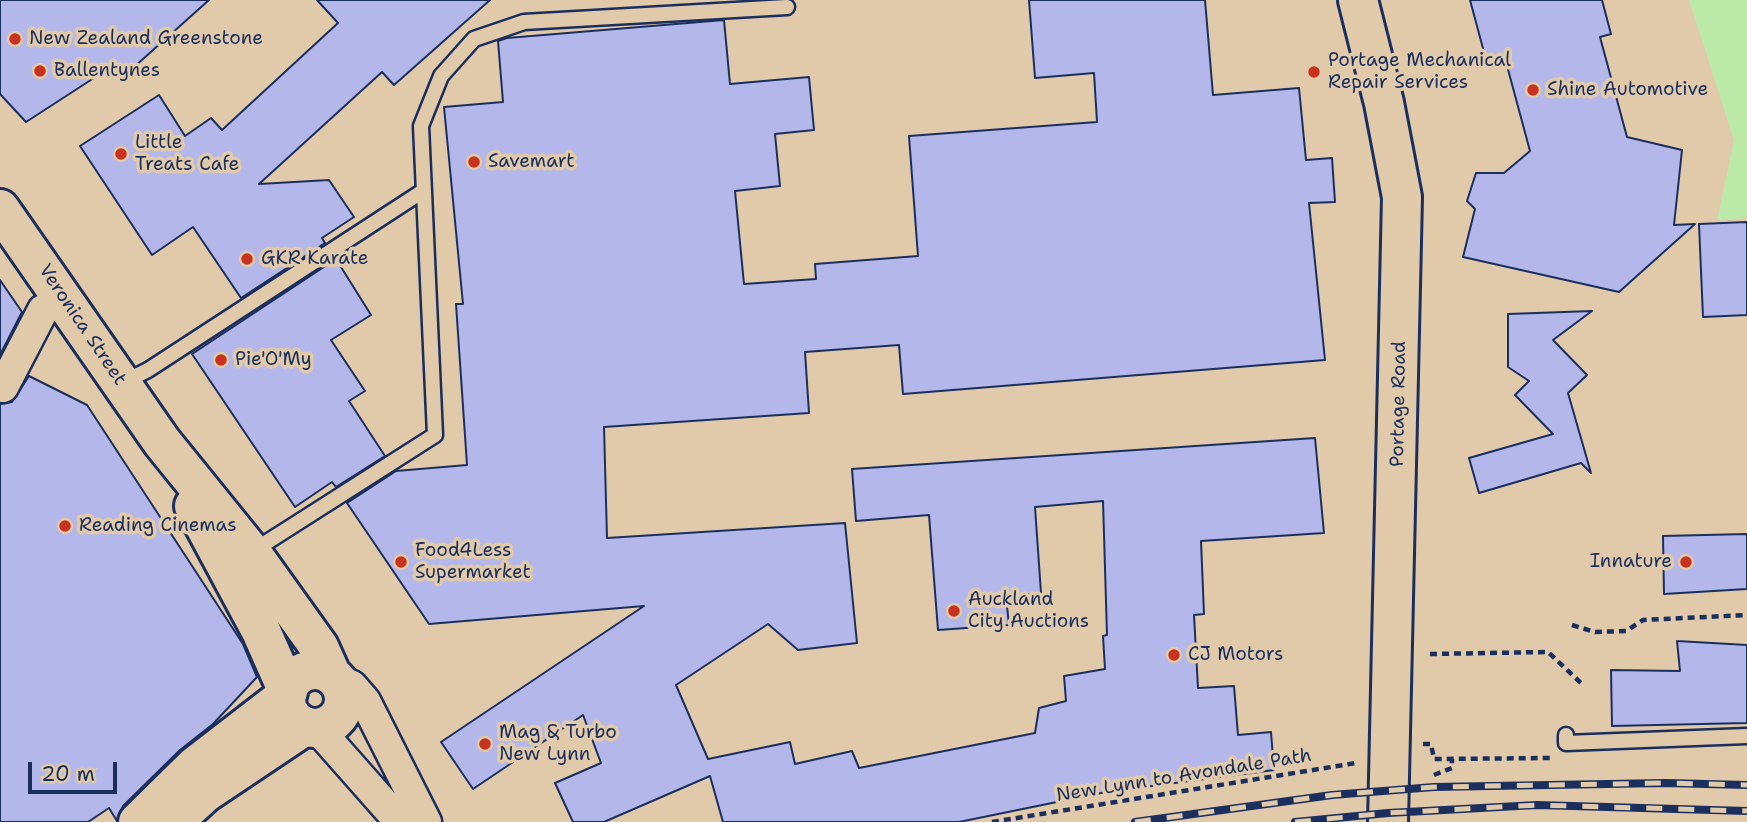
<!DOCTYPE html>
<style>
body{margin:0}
#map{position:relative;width:1747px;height:822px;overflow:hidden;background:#e1caaa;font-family:"Shantell Sans",sans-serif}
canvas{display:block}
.scale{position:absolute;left:28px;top:762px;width:89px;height:32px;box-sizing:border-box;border:4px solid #1b2f5e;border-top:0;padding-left:9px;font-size:21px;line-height:24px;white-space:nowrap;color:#1b2f5e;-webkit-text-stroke:5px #e1caaa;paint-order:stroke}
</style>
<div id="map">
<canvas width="1747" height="822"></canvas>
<div class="scale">20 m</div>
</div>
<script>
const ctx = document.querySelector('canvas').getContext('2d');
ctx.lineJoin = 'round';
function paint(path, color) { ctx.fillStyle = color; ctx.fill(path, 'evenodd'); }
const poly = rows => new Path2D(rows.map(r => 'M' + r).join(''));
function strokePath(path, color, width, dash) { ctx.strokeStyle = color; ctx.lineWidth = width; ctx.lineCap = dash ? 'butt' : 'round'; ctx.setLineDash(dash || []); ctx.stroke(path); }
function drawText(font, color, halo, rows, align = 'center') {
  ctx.font = font + ' "Shantell Sans",sans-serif'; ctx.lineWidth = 7; ctx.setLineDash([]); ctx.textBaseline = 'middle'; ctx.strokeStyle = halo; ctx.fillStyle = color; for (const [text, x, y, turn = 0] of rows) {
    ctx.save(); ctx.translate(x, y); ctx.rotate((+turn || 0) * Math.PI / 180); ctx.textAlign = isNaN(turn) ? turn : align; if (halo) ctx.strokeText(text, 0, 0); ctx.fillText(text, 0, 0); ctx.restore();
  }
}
paint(poly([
 [1689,0,1747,0,1747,218,1717,220,1734,140]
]), '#bbeaa8');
const building = poly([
 [0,0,209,0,124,76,114,65,26,122,0,94,0,0],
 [317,0,490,0,394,85,382,72,259,184,329,180,354,217,322,238,325,243,241,298,193,227,152,255,80,146,159,95,185,136,211,118,222,130,338,23,317,0],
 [1029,0,1205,0,1213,95,1299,88,1306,160,1332,158,1335,202,1309,203,1325,360,903,394,899,345,805,352,809,413,604,427,607,538,845,523,857,643,798,650,768,624,676,685,708,759,790,742,795,764,852,751,859,768,1035,733,1039,708,1066,701,1064,676,1105,669,1103,636,1107,635,1103,501,1035,507,1041,593,1006,596,1009,625,938,630,929,515,856,521,852,469,1315,438,1324,533,1201,541,1204,614,1194,615,1198,688,1234,686,1238,735,1271,732,1274,770,1106,792,959,822,723,822,710,776,604,822,573,822,555,783,601,763,583,715,473,789,441,742,644,606,429,624,347,503,396,471,467,465,456,304,463,304,444,107,503,102,498,41,507,38,724,20,730,84,809,77,814,130,775,134,780,186,735,191,744,284,816,279,815,264,918,256,909,136,1097,122,1094,73,1035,78,1029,0],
 [1470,0,1602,0,1611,34,1600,37,1627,137,1682,150,1674,225,1695,224,1619,292,1463,257,1475,209,1467,201,1476,173,1504,173,1530,151,1506,62,1488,67,1470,0],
 [1747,222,1747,315,1703,317,1699,224,1747,222],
 [336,259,371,315,331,340,365,391,349,401,385,456,336,487,332,482,295,507,192,354,336,259],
 [0,280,22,312,0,355,0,280],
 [1592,311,1553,340,1587,375,1568,393,1591,473,1581,463,1479,493,1469,458,1553,434,1515,395,1529,381,1508,367,1508,314,1592,311],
 [29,376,87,405,243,644,257,677,213,724,180,750,123,806,117,821,109,808,88,822,0,822,0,404,12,402,29,376],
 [1747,534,1747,589,1664,594,1663,536,1747,534],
 [1677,641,1747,645,1747,723,1612,726,1611,670,1680,671,1677,641]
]);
paint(building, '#b3b7e9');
strokePath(building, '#1b2f5e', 2);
const lane = poly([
 [122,383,148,370,423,191],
 [253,551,435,435,421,126,441,76,474,39,524,22,787,7],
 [1566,735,1566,743,1747,736]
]);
const street = poly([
 [0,385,3,387,43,310],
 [334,678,352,686,365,701,426,822],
 [317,728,400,822]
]);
const secondary = poly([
 [1358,0,1384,103,1402,197,1388,822],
 [0,209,162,442,251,552,319,647,332,676],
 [194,506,261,631,288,692],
 '286 699a29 29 0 1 1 58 0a29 29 0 1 1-58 0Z',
 [138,822,195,766,287,695],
 [173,822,205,793,305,726]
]);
strokePath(lane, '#1b2f5e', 19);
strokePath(street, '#1b2f5e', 35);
strokePath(secondary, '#1b2f5e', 44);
strokePath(poly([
 [1572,625,1595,632,1626,631,1643,620,1747,615],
 [1430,654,1548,652,1581,683],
 [1423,744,1431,744,1434,759,1552,758],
 [1434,775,1452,768,1452,759],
 [992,822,1356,763]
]), '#1b2f5e', 4.5, [7, 5]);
strokePath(lane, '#e1caaa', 14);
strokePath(street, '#e1caaa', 30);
strokePath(secondary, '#e1caaa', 38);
const rail = poly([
 [1135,822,1332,795,1434,787,1665,783,1747,785],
 [1295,822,1388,813,1537,805,1747,811]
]);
strokePath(rail, '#1b2f5e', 8);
strokePath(rail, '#e1caaa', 5, [16]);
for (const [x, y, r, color] of [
 [15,39,7,"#c8321e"],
 [40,71,7,"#c8321e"],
 [1314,72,7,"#c8321e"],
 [1533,90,7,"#c8321e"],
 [121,154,7,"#c8321e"],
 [474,162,7,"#c8321e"],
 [247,259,7,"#c8321e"],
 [221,360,7,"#c8321e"],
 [65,526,7,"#c8321e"],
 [401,562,7,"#c8321e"],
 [1686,562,7,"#c8321e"],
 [954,611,7,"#c8321e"],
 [1174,655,7,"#c8321e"],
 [485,744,7,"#c8321e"]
]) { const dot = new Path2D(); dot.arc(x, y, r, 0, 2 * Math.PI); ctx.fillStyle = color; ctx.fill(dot); strokePath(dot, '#e1caaa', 2.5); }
drawText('19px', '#1b2f5e', '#e1caaa', [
 ["New Zealand Greenstone",29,39],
 ["Portage Mechanical",1328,61],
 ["Repair Services",1328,83],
 ["Ballentynes",54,71],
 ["Shine Automotive",1547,90],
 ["Little",135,143],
 ["Treats Cafe",135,165],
 ["Savemart",488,162],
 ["GKR Karate",261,259],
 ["Pie'O'My",235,360],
 ["Reading Cinemas",79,526],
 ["Food4Less",415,551],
 ["Supermarket",415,573],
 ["Innature",1672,562,"right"],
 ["Auckland",968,600],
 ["City Auctions",968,622],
 ["CJ Motors",1188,655],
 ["Mag & Turbo",499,733],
 ["New Lynn",499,755]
], 'left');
drawText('19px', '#1b2f5e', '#e1caaa', [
 ["Veronica Street",82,325,56],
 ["Portage Road",1399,404,-89],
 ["New Lynn to Avondale Path",1184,776,-9]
]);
</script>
